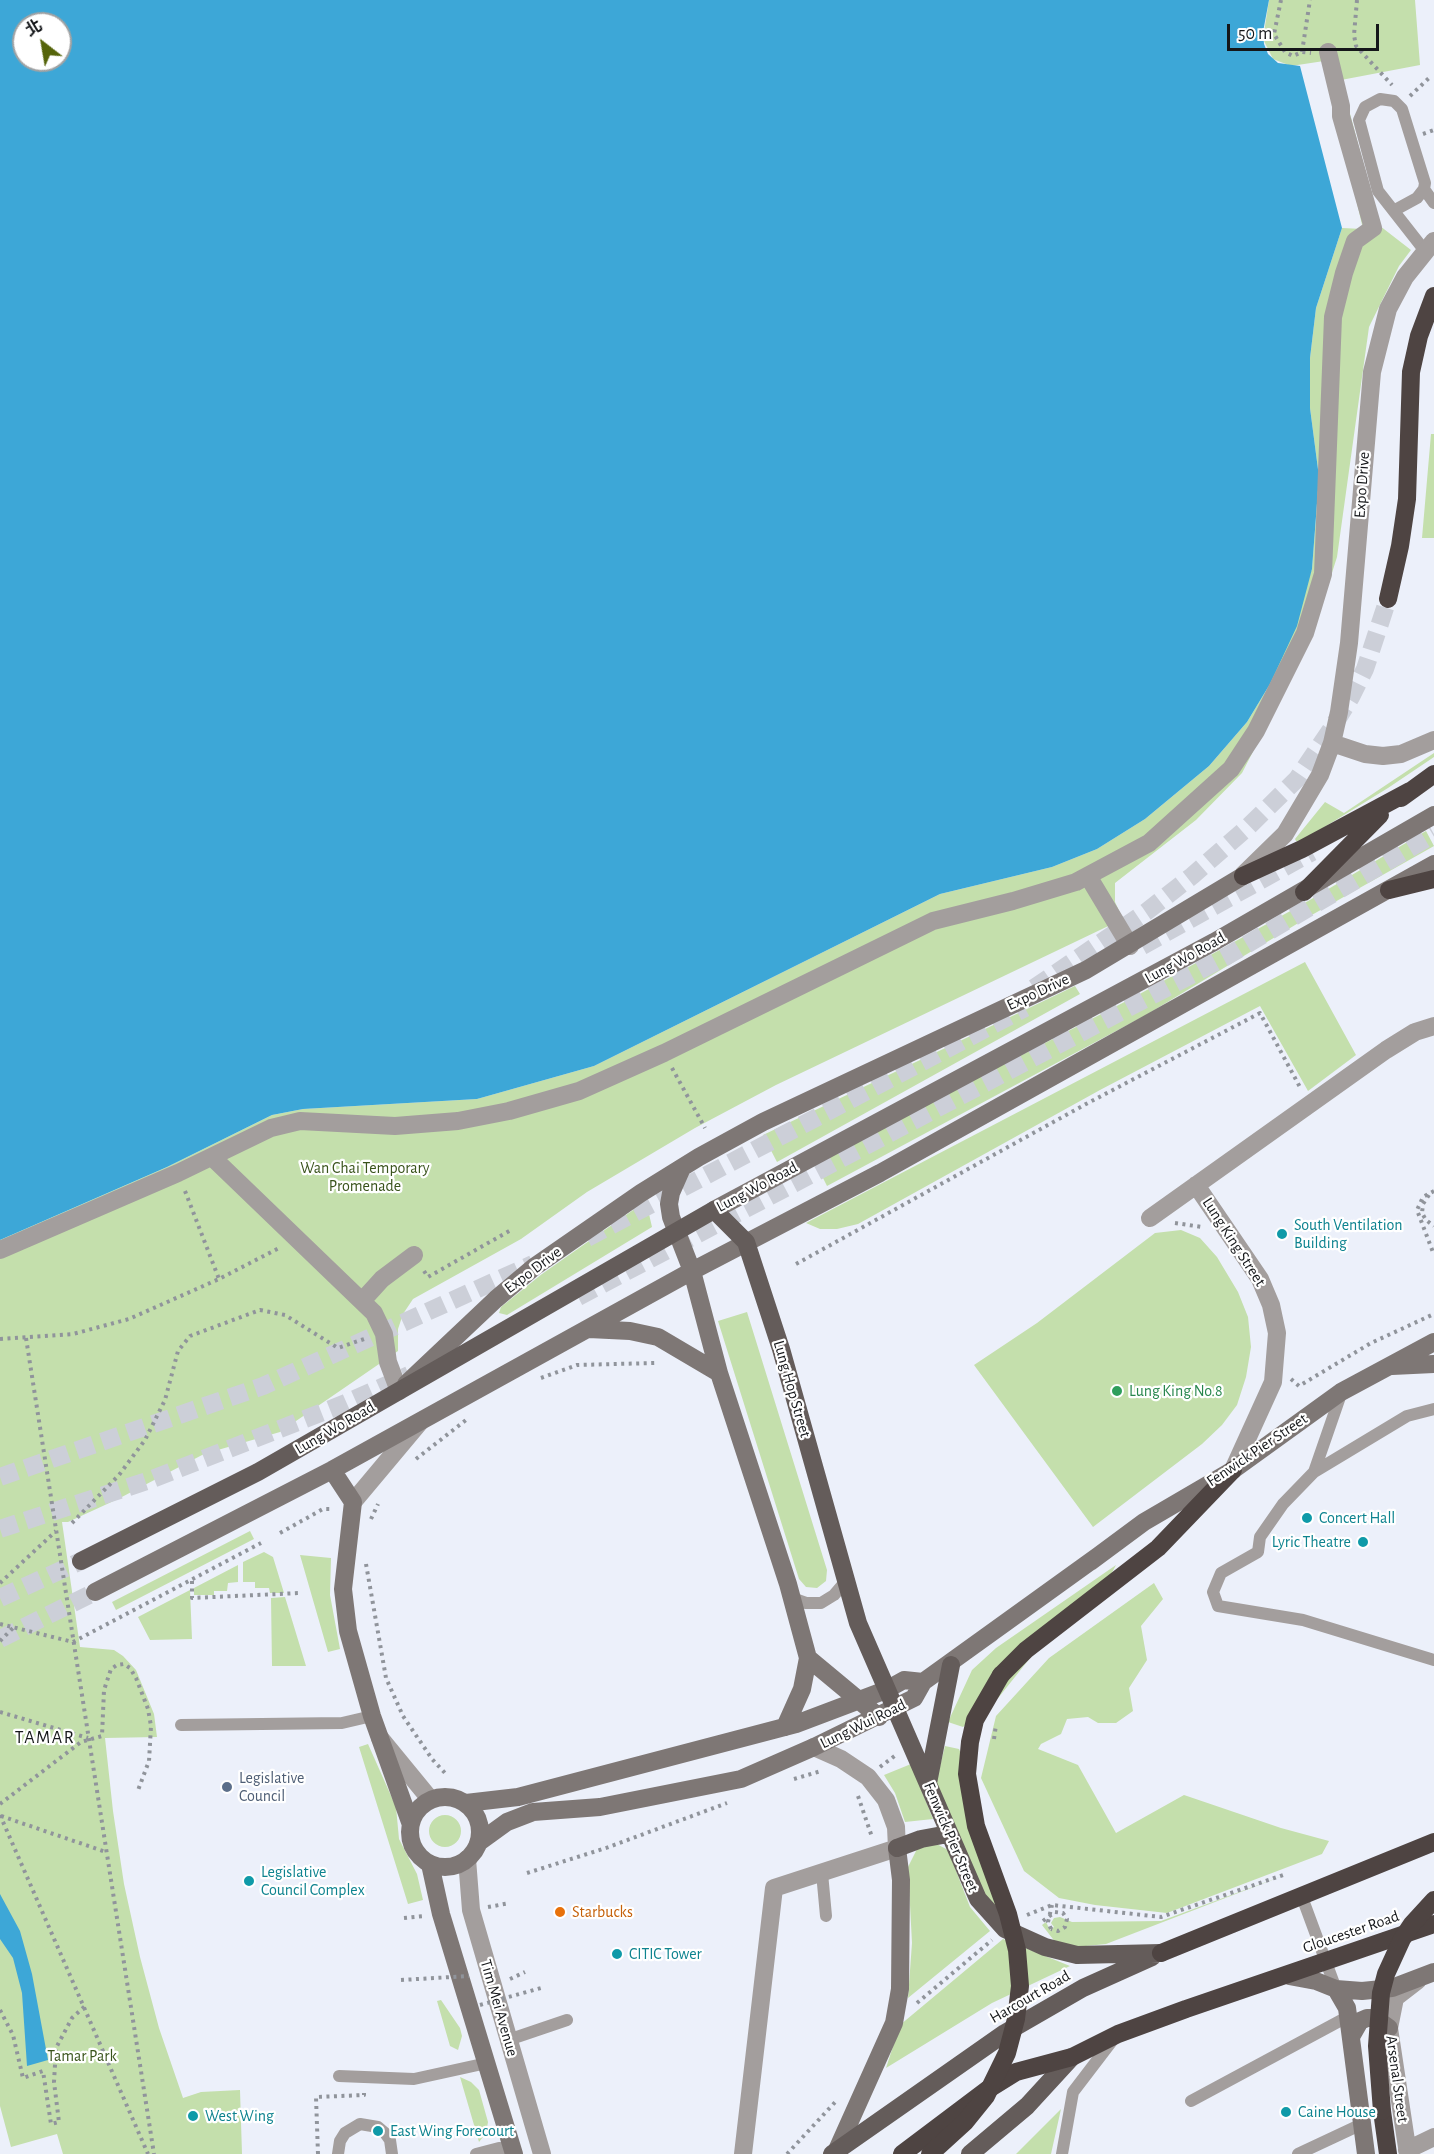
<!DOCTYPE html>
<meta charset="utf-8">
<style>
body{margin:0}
#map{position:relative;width:1434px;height:2154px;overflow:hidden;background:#ecf0fa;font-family:"Alegreya Sans","Noto Sans TC",sans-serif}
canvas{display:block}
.north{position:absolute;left:12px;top:12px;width:60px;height:60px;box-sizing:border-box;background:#fff;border:2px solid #a1a2a3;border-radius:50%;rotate:329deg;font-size:16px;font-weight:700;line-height:24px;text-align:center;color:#15171a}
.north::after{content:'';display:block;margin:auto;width:21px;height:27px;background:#55640a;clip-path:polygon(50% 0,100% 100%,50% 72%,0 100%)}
.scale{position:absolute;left:1227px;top:24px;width:152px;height:27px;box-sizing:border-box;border:3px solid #15171a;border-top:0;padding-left:8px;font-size:18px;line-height:21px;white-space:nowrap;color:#15171a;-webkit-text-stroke:4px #fff;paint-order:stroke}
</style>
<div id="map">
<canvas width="1434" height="2154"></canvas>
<div class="north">北</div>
<div class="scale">50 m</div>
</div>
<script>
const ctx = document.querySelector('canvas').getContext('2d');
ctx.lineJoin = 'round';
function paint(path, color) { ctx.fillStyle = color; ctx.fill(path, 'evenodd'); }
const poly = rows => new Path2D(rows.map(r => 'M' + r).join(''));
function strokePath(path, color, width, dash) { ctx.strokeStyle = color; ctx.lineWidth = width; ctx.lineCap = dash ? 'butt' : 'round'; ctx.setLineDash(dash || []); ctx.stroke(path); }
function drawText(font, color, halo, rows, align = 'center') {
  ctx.font = font + ' "Alegreya Sans",sans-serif'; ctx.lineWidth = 4.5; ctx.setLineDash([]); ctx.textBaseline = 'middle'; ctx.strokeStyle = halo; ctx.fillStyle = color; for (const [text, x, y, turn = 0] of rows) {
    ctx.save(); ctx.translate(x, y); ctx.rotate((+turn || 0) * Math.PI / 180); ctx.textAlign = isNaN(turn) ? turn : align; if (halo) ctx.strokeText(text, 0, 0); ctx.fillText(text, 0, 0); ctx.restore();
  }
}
paint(poly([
 [1269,0,1415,0,1420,65,1341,80,1380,226,1411,250,1399,266,1369,327,1337,557,1311,639,1242,773,1196,820,1115,883,1115,902,1123,919,776,1085,695,1128,587,1192,521,1239,413,1299,403,1314,398,1329,398,1351,280,1432,204,1454,118,1499,68,1522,62,1522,80,1647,114,1650,123,1656,136,1670,154,1714,157,1737,105,1738,113,1811,124,1884,140,1957,159,2028,183,2098,201,2092,240,2090,242,2154,63,2154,57,2134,11,2147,0,2106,0,1240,167,1167,272,1115,303,1109,477,1099,594,1066,940,894,1052,867,1097,849,1145,819,1209,766,1247,722,1270,684,1312,569,1319,477,1310,408,1310,358,1316,308,1342,228,1363,229,1324,61,1291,66,1273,59,1263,39],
 [1431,434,1434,434,1434,538,1422,538],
 [1434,753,1434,757,1388,788,1300,842,1296,841,1295,839,1325,802,1344,813],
 [1426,831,1434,846,1310,916,1146,1015,827,1186,815,1162,1136,996,1303,904],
 [1305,962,1356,1055,1308,1091,1260,1006,1100,1090,858,1224,837,1229,820,1229,806,1223],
 [1075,986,1080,994,777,1162,763,1135],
 [646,1201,652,1227,507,1315,499,1313,501,1307,542,1274],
 [1181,1230,1200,1238,1217,1257,1238,1292,1248,1317,1251,1347,1246,1377,1237,1405,1222,1425,1202,1444,1093,1527,974,1365,1037,1323,1155,1233],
 [747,1312,827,1570,826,1581,817,1588,806,1587,799,1579,718,1321],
 [250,1531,254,1539,116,1610,112,1602],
 [264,1552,273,1557,284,1593,270,1593,269,1588,255,1588,255,1582,243,1582,243,1562],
 [300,1555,331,1558,330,1595,340,1649,328,1652],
 [238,1565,238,1582,228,1583,227,1591,214,1591,214,1595,194,1595,194,1588],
 [1116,1565,1096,1603,1042,1643,999,1697,963,1727,948,1722,972,1670,996,1648],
 [1154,1583,1163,1599,1141,1626,1147,1660,1129,1688,1133,1711,1116,1723,1098,1723,1088,1717,1067,1719,1061,1734,1041,1744,1038,1749,1078,1765,1116,1833,1184,1795,1281,1828,1329,1841,1322,1854,1167,1913,1095,1905,1059,1898,1024,1871,981,1778,996,1716,1049,1658],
 [190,1590,192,1639,150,1640,138,1617],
 [285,1597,306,1666,272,1666,271,1598],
 [368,1744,396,1807,399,1839,417,1874,423,1900,408,1904,359,1747],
 [945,1746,959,1749,975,1788,999,1915,984,1896,936,1782],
 [911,1764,933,1819,905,1822,895,1793,884,1775],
 '429 1831a16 16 0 1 1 32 0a16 16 0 1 1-32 0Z',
 [933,1842,948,1850,970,1907,990,1931,908,1998,912,1943,908,1867,918,1847],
 [1285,1875,1106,1944,1076,1947,1056,1943,1042,1925,1046,1922,1050,1930,1054,1927,1051,1923,1054,1918,1060,1917,1072,1922,1161,1921],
 [1003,1939,1070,1966,992,2003,886,2068,900,2025],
 [441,2000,460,2028,462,2036,458,2050,450,2046,437,2001],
 [460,2077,471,2082,479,2090,488,2122,486,2133,479,2142],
 [1061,2109,1051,2154,1016,2154]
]), '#c4dfac');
paint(poly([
 [0,0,1269,0,1263,32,1264,44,1268,54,1278,63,1300,66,1342,228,1316,308,1310,358,1310,408,1319,477,1312,569,1297,626,1270,684,1247,722,1209,766,1145,819,1097,849,1052,867,940,894,594,1066,477,1099,303,1109,272,1115,167,1167,0,1240],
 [24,24,60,24,60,60,24,60],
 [0,1894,20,1931,32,1974,48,2060,27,2066,22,1993,13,1958,0,1939]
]), '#3da7d7');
strokePath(poly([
 [0,1639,95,1592]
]), '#cccfd8', 18, [18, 9]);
strokePath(poly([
 [0,1598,81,1561]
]), '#cccfd8', 18, [18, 9]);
strokePath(poly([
 [1142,946,1312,852],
 [1034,988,1146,912,1192,876,1249,826,1297,779,1332,728,1351,697,1365,669,1388,599],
 [587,1238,1025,1008],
 [578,1297,1227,956,1434,834],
 [0,1477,263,1386,533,1264],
 [0,1529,150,1480,346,1403,409,1375]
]), '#cccfd8', 18, [18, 9]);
strokePath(poly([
 [1281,0,1274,34,1285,52,1293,56,1302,52,1311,53],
 [1357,0,1354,35,1356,46,1392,85],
 [1302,52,1310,0],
 [1410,96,1429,78],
 [1423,134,1434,130],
 [672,1068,705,1128],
 [185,1191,219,1279],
 [1434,1191,1423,1197,1417,1210,1434,1255],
 [1429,1195,1423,1204,1422,1213,1426,1220,1434,1226],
 [1175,1223,1202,1227],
 [796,1264,1086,1104,1260,1013,1301,1089],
 [424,1271,428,1277,511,1230],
 [26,1338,154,2154],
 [0,1339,73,1334,129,1319,219,1279,281,1247],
 [541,1378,577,1365,655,1363],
 [1291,1379,1299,1386,1371,1343,1434,1314],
 [416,1459,466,1420],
 [371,1519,378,1504],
 [72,1523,119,1475,145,1440,165,1400,178,1351,190,1336,260,1310,285,1315,338,1348,367,1338],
 [280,1533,323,1509,333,1509],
 [366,1564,386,1678,403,1716,432,1759,445,1773],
 [192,1581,192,1598,300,1593],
 [0,1583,56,1531],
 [0,1624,73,1642,261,1543],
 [0,1641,14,1627],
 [0,1712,88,1738],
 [994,1739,996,1725],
 [880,1767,896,1755],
 [794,1779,821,1771],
 [858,1796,872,1837],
 [0,1804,81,1742,102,1736,104,1690,111,1669,117,1665,124,1664,130,1668,136,1678,148,1709,151,1726,149,1761,137,1793],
 [0,1815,148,2154],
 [1,1816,106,1852],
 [527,1873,606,1848,727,1803],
 [488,1907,510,1903],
 [1027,1915,1052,1905,1161,1917,1286,1874],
 [404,1918,424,1916],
 [1051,1929,1048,1922,1052,1905],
 [510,1979,525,1972],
 [917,2003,992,1940],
 [0,2010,13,2035,23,2078,43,2071,51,2124,59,2122,54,2082,56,2048,72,2018,85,2006],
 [318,2154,316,2097,364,2095,364,2093],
 [787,2154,838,2099]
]), '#90949b', 4, [3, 4.5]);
strokePath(poly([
 [1424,189,1434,203],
 [1395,210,1417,198,1424,189,1425,183,1402,109,1394,101,1380,99,1365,107,1359,120,1378,191,1425,251],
 [1434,1409,1407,1416,1314,1472,1283,1504,1260,1537,1258,1552,1221,1573,1213,1592,1218,1606,1303,1620,1434,1660],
 [1314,1472,1341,1394],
 [792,1598,806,1603,821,1603,834,1595,846,1581],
 [181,1725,342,1723,372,1716],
 [822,1873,826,1916],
 [1302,1897,1336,1989],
 [508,2040,567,2020],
 [339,2076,414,2079,487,2063],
 [1191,2101,1349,2016],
 [338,2154,340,2141,345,2133,360,2124,378,2127,385,2133,390,2140,392,2154],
 [476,2154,499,2148,512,2149],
 [1062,2154,1073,2092,1115,2037],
 [1298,2154,1362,2124]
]), '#a39e9d', 12);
strokePath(poly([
 [1332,743,1365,754,1383,756,1401,754,1434,740],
 [1243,875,1285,834,1320,775,1332,743,1339,712,1349,643,1372,372,1388,309,1405,277,1434,241],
 [1088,876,1130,946],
 [212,1157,374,1313,384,1334,388,1362,399,1391],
 [1196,1185,1260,1279,1271,1305,1277,1333,1273,1382,1233,1470],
 [1150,1218,1386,1050,1415,1032,1434,1026],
 [0,1250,178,1173,271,1128,300,1121,395,1126,458,1121,509,1111,579,1091,664,1053,933,921,1013,901,1076,882,1149,843,1231,769,1256,731,1305,633,1323,574,1333,317,1344,273,1355,241,1373,228,1341,116,1341,106,1328,52],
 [362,1301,382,1279,414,1255],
 [353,1502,420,1422],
 [380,1738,430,1799],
 [467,1859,471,1910,542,2154],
 [1407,2150,1434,2137],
 [743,2154,774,1888,897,1848,896,1827,886,1800,868,1777,841,1759,814,1747],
 [1408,2154,1389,2028,1395,1998,1417,1981]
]), '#a39e9d', 18);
strokePath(poly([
 [682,1168,671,1193,669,1204,671,1217,692,1271,719,1373,788,1584,808,1658,879,1717],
 [714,1210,1214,942,1434,815],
 [589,1329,630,1331,658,1337,719,1373],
 [1392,1366,1434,1364],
 [406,1384,496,1299,534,1267,641,1193,699,1157,763,1122,1086,970,1243,876],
 [332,1470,353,1502,343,1589,348,1631,372,1716,410,1822],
 [1090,1562,1144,1522,1233,1470,1341,1392,1434,1342],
 [95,1592,332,1470,692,1271,880,1173,1434,864],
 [785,1727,802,1689,808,1658],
 '410 1832a35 35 0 1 1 70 0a35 35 0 1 1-70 0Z',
 [466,1803,518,1797,796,1724,886,1690,904,1680,923,1682],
 [478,1843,507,1822,533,1812,600,1807,741,1779,814,1747,914,1698,923,1682,1098,1556],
 [430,1864,441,1914,514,2154],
 [1289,1976,1316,1981,1336,1989,1362,1991,1392,1988,1434,1972],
 [1336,1989,1347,2008,1366,2154],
 [1352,2035,1360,2021,1367,2018,1375,2018,1389,2028],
 [837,2150,894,2023,900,1989,901,1880,897,1848]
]), '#7e7775', 18);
strokePath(poly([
 [81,1561,258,1472,714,1210,746,1242,781,1349,858,1623,978,1899,1005,1929,1045,1947,1077,1955,1161,1953],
 [928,1783,951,1665],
 [897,1848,921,1839,948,1834],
 [832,2154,1005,2033,1083,1988,1152,1957],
 [970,2154,1027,2106,1072,2057]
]), '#645c5a', 18);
strokePath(poly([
 [1388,599,1400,546,1407,499,1411,372,1419,336,1434,296],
 [1401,798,1434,774],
 [1243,876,1302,849,1410,791],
 [1389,890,1434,879],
 [1304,892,1380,815],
 [1001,1675,1026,1650,1158,1548,1233,1470],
 [1161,1953,1434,1842],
 [1382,2111,1388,2154],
 [902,2154,987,2090,1016,2072,1072,2057,1118,2034,1186,2009,1434,1924]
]), '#4e4442', 18);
strokePath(poly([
 [1043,1921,1055,1912,1063,1913,1067,1919,1065,1927,1058,1931,1051,1929],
 [401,1980,469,1976],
 [480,2005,541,1988]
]), '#90949b', 4, [3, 4.5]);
strokePath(poly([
 [1382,2111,1377,2046,1381,1993,1386,1974,1402,1939,1412,1924,1434,1900],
 [930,2154,965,2122,986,2096,1007,2053,1016,2019,1020,1986,1017,1950,1008,1914,976,1826,967,1774,970,1742,975,1720,1001,1675]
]), '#4e4442', 18);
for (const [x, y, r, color] of [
 [1282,1234,6,"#0f9aa8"],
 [1117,1391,6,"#2e9e5b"],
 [1307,1518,6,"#0f9aa8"],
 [1363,1542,6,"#0f9aa8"],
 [227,1787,6,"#5c6f8a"],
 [249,1881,6,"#0f9aa8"],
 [560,1912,6,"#e8710a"],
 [617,1954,6,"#0f9aa8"],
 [1286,2112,6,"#0f9aa8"],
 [193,2116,6,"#0f9aa8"],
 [378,2131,6,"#0f9aa8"]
]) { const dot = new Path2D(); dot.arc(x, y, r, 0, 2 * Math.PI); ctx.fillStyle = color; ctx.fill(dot); strokePath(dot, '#fff', 2); }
drawText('16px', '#15171a', '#fff', [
 ["Expo Drive",1362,485,-86],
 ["Lung Wo Road",1185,958,-29],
 ["Expo Drive",1038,992,-25],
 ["Lung Wo Road",757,1187,-28],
 ["Lung King Street",1234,1242,57],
 ["Expo Drive",533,1270,-37],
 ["Lung Hop Street",792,1389,74],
 ["Lung Wo Road",335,1428,-30],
 ["Fenwick Pier Street",1257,1450,-34],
 ["Lung Wui Road",863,1724,-26],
 ["Fenwick Pier Street",951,1837,67],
 ["Gloucester Road",1351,1932,-19],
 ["Harcourt Road",1030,1997,-30],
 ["Tim Mei Avenue",499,2008,74],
 ["Arsenal Street",1397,2079,82]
]);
drawText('16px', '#39531b', '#fff', [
 ["Wan Chai Temporary",365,1168],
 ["Promenade",365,1186],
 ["Tamar Park",82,2056]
]);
drawText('16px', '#0d838f', '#fff', [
 ["South Ventilation",1294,1225],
 ["Building",1294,1243],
 ["Concert Hall",1319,1518],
 ["Lyric Theatre",1351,1542,"right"],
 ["Legislative",261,1872],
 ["Council Complex",261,1890],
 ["CITIC Tower",629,1954],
 ["Caine House",1298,2112],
 ["West Wing",205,2116],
 ["East Wing Forecourt",390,2131]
], 'left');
drawText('16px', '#27864d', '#fff', [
 ["Lung King No.8",1129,1391]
], 'left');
drawText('16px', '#4e5e75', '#fff', [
 ["Legislative",239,1778],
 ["Council",239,1796]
], 'left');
drawText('16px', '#c56008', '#fff', [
 ["Starbucks",572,1912]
], 'left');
ctx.letterSpacing = '1.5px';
drawText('18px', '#15171a', '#fff', [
 ["TAMAR",45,1738]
]);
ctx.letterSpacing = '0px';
</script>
